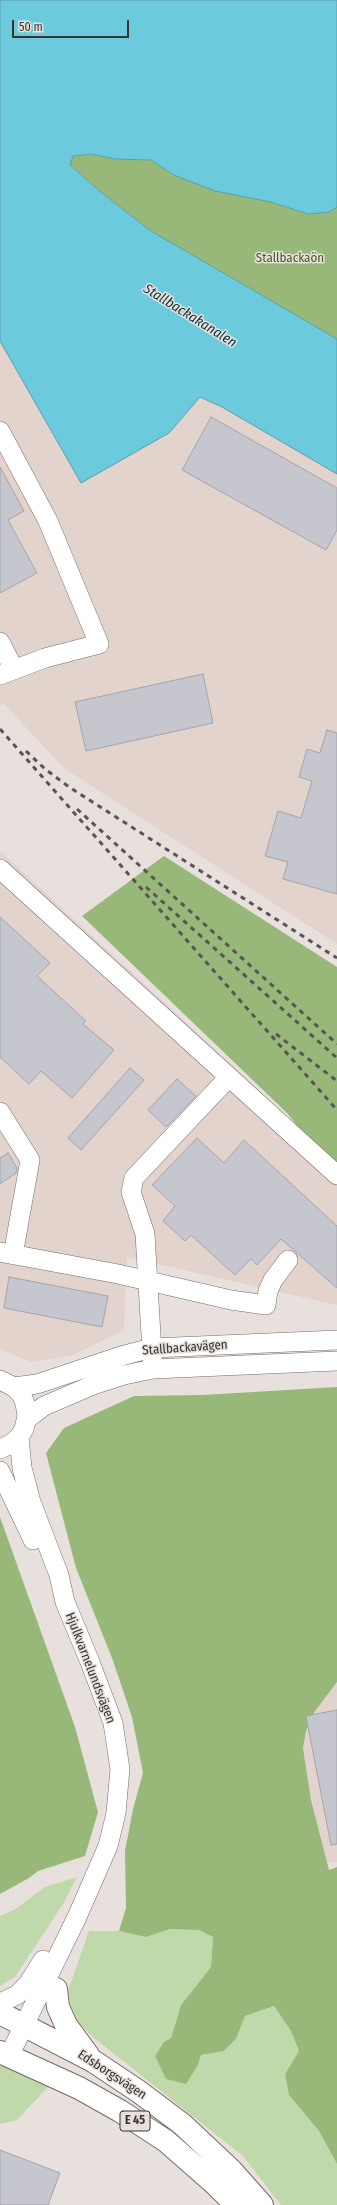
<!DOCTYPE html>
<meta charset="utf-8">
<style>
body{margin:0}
#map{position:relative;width:337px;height:2205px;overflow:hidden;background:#e8e0dd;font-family:"Fira Sans Condensed",sans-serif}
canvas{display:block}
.scale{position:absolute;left:12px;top:20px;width:117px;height:18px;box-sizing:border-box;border:2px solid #373433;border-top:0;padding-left:5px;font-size:12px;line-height:14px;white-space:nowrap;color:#373433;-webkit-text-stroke:3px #e8e0dd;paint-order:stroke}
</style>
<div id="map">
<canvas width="337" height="2205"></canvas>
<div class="scale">50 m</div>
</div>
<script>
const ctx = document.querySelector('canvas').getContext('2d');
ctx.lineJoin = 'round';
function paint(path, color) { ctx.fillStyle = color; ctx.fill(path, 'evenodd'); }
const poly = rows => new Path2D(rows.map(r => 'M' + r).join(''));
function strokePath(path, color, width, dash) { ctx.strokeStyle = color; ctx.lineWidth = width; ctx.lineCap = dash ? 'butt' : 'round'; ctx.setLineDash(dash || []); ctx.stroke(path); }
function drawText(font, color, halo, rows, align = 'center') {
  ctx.font = font + ' "Fira Sans Condensed",sans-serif'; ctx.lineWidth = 3; ctx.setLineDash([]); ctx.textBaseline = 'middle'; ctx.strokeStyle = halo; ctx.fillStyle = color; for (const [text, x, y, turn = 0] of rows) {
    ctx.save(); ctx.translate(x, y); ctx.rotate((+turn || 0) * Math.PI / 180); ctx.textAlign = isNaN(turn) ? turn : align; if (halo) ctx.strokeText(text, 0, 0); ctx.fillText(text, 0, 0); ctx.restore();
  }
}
paint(poly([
 [0,341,81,483,169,433,200,397,222,407,337,474,337,944,65,769,4,704,0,705],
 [0,851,243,1075,299,1130,337,1176,337,1305,127,1257,124,1330,71,1356,31,1362,0,1349],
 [337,1682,337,1862,327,1863,311,1800,303,1748,306,1732,315,1711]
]), '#e2d3cc');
paint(poly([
 [77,1877,63,1904,15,1977,0,1986,0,1916,14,1910,45,1887],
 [170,1929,199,1930,213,1937,211,1967,181,2005,171,2038,155,2055,166,2079,186,2083,198,2065,201,2055,224,2051,236,2039,245,2016,274,2006,291,2031,299,2051,285,2074,289,2094,319,2131,337,2164,337,2205,281,2205,243,2156,94,2038,73,2018,68,1991,89,1931,119,1931,146,1937],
 [0,2063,49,2086,17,2120,0,2124]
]), '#c0d9aa');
paint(poly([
 [91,154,116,159,151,160,174,175,271,202,308,214,329,212,337,207,337,339,151,231,102,193,70,165,73,156],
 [164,856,337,967,337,1175,287,1113,82,916],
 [337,1387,337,1682,315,1711,306,1731,303,1748,311,1800,329,1870,337,1867,337,2164,319,2131,289,2095,285,2074,299,2051,291,2031,274,2006,245,2016,236,2039,224,2051,201,2055,198,2065,186,2084,166,2079,155,2056,164,2042,171,2038,181,2005,211,1967,213,1937,199,1930,170,1929,146,1937,119,1931,126,1908,125,1851,133,1809,143,1773,132,1717,112,1658,76,1568,46,1453,64,1428,134,1396,203,1395],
 [0,1517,75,1727,98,1812,85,1856,38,1871,29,1878,0,1894]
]), '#98b879');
const water = poly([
 [0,0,337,0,337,207,329,212,308,214,271,202,215,191,174,175,151,160,116,159,91,154,73,156,70,165,102,193,151,231,337,339,337,474,222,407,200,397,169,433,81,483,0,341,0,0]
]);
paint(water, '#6bcbdd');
strokePath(water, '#5b9eaa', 1);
const building = poly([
 [211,417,337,488,337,530,326,550,182,470,211,417],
 [0,467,24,511,8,520,37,573,0,593,0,467],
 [203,674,213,723,86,751,75,702,203,674],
 [327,730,337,733,337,894,283,879,288,862,265,856,278,811,301,818,312,781,299,777,307,749,320,753,327,730],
 [0,917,50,963,37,976,86,1021,83,1024,114,1050,72,1098,41,1071,29,1084,0,1057,0,917],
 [130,1068,144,1080,81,1150,68,1138,130,1068],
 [177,1079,196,1096,166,1127,148,1110,177,1079],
 [197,1138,224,1163,244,1140,337,1226,337,1288,281,1239,257,1265,251,1259,235,1275,191,1235,185,1241,163,1221,175,1206,152,1185,197,1138],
 [8,1153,17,1168,16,1173,0,1184,0,1158,8,1153],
 [9,1277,108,1296,102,1327,4,1308,9,1277],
 [337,1710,337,1844,331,1845,306,1716,337,1710],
 [0,2150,60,2173,48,2205,0,2205,0,2150]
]);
paint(building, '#c5c6ce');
strokePath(building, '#a4a5ac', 1);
const minor = poly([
 [0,431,48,521,99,644,45,658,0,675],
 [0,642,14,669],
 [0,869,337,1175],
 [0,1112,30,1160,13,1255],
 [0,1252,118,1274,231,1300,266,1305,268,1291,273,1280,288,1260],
 [153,1369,145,1234,131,1192,134,1178,229,1077],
 [0,1380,14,1387,21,1394,25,1403,27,1416,24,1429,19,1437,11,1444,0,1449],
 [14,1387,37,1384,121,1356,152,1348,337,1340],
 [27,1419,44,1406,93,1385,124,1375,153,1369,337,1361],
 [0,1471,33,1540],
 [0,2003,17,1995,28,1984,43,1960],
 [9,2056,77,1917,108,1846,116,1813,120,1769,113,1723,90,1662,65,1602,59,1575,31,1502,22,1468,19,1437]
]);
const highway = poly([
 [56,1989,58,2007,66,2025,88,2055],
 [0,2013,93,2061,138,2091,182,2124,231,2170,262,2205],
 [0,2052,79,2088,120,2111,166,2141,215,2184,236,2205]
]);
strokePath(minor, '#746c69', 20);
strokePath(highway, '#746c69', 24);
strokePath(minor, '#fff', 19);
strokePath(highway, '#fff', 22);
strokePath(poly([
 [0,729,337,1110],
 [26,751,45,769,69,787,337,958],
 [77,809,337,1044],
 [146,887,337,1058],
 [276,1034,337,1081]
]), '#595554', 3, [5, 5]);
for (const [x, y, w] of [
 [135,2121,30]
]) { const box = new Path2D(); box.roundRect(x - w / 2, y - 10, w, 20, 3); ctx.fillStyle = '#e8e0dd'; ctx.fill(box); strokePath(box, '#373433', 1); }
drawText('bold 12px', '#373433', null, [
 ["E 45",135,2121]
]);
drawText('13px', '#3f5d1b', '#e8e0dd', [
 ["Stallbackaön",290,258]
]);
drawText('13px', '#373433', '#e8e0dd', [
 ["Stallbackavägen",185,1348,-4],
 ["Hjulkvarnelundsvägen",90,1668,69],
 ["Edsborgsvägen",112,2075,33]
]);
drawText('italic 14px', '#06353d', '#e8e0dd', [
 ["Stallbackakanalen",190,316,32]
]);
</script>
